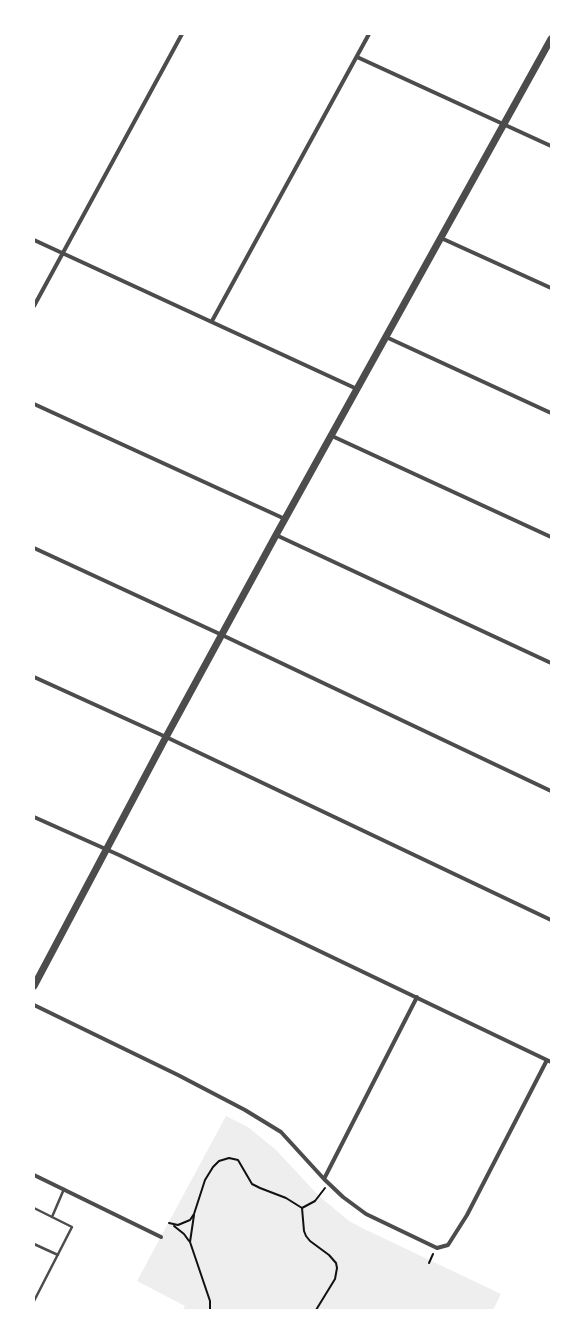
<!DOCTYPE html>
<style>
body{margin:0}
#map{position:relative;width:585px;height:1344px;overflow:hidden;background:#fff;font-family:Jost,sans-serif}
canvas{display:block}
.frame{position:absolute;inset:0;border:35px solid #fff;pointer-events:none}
</style>
<div id="map">
<canvas width="585" height="1344"></canvas>
<div class="frame"></div>
</div>
<script>
const ctx = document.querySelector('canvas').getContext('2d');
ctx.lineJoin = 'round';
function paint(path, color) { ctx.fillStyle = color; ctx.fill(path, 'evenodd'); }
const poly = rows => new Path2D(rows.map(r => 'M' + r).join(''));
function strokePath(path, color, width, dash) { ctx.strokeStyle = color; ctx.lineWidth = width; ctx.lineCap = dash ? 'butt' : 'round'; ctx.setLineDash(dash || []); ctx.stroke(path); }
paint(poly([
 [226,1116,248,1127,276,1150,319,1196,349,1221,362,1228,501,1294,493,1310,183,1310,185,1306,137,1281]
]), '#eee');
strokePath(poly([
 [302,1208,315,1201,325,1188],
 [194,1215,190,1242,210,1301,210,1310],
 [169,1223,178,1225,190,1220,194,1214,205,1180,213,1167,219,1161,229,1158,238,1160,252,1184,260,1188,286,1198,302,1208,304,1231,306,1236,310,1241,329,1255,336,1263,337,1268,335,1279,316,1310],
 [174,1226,184,1234,189,1241],
 [429,1263,433,1254]
]), '#111', 2);
strokePath(poly([
 [34,1208,72,1227,34,1301],
 [52,1217,64,1189],
 [34,1244,58,1255]
]), '#4c4c4c', 2.5);
strokePath(poly([
 [357,57,551,146],
 [441,238,551,288],
 [34,240,357,389],
 [34,306,182,34],
 [212,321,369,34],
 [386,337,551,413],
 [34,404,285,519],
 [332,436,551,537],
 [276,535,551,663],
 [34,548,222,635,551,791],
 [34,677,166,737,551,920],
 [34,817,119,855,551,1062],
 [34,1005,178,1075,245,1110,281,1132,324,1179,343,1197,366,1214,437,1248,448,1245,467,1215,547,1060],
 [34,1175,161,1237],
 [324,1179,417,997]
]), '#4c4c4c', 4);
strokePath(poly([
 [34,986,166,737,276,535,551,39]
]), '#4c4c4c', 7);
</script>
